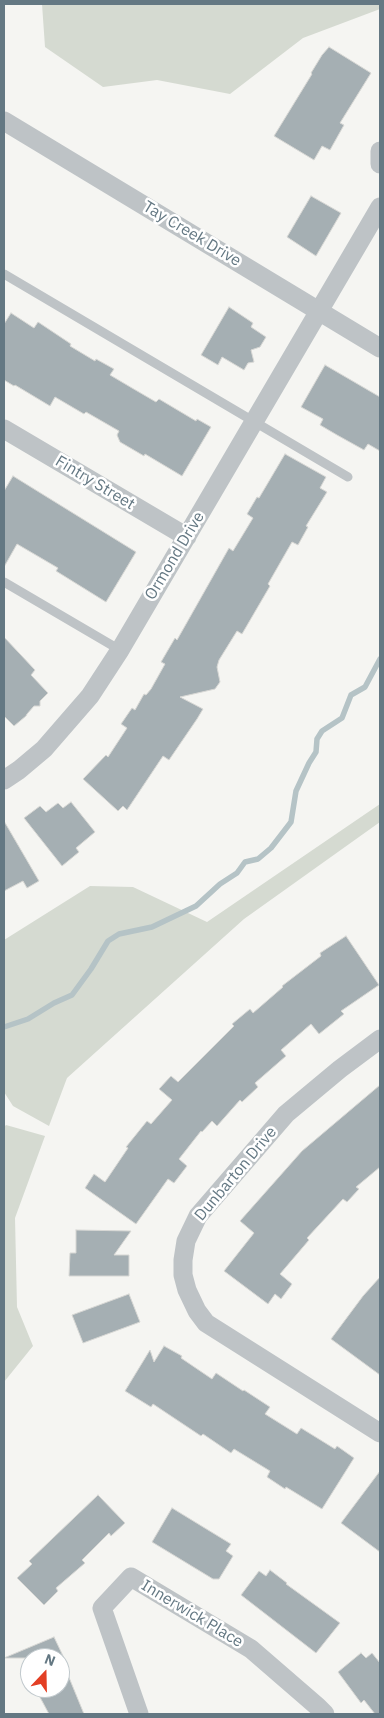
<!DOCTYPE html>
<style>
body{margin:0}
#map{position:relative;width:384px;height:1718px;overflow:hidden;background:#f5f5f2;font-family:"IBM Plex Sans",sans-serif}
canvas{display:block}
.frame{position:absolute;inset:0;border:5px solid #647883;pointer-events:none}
.north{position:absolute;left:20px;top:1648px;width:50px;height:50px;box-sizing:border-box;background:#fff;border:1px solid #c1c9cd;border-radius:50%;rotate:21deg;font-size:14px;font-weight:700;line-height:20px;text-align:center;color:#647883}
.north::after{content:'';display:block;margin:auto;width:18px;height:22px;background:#e33f24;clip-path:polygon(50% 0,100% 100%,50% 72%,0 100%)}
</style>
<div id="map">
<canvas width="384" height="1718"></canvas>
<div class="frame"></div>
<div class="north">N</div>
</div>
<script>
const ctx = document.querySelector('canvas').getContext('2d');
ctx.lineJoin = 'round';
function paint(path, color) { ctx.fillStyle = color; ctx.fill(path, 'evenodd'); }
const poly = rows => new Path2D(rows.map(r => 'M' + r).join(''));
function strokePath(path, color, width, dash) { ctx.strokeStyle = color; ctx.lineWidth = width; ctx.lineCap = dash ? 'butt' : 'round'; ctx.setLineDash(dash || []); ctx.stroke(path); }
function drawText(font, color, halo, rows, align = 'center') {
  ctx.font = font + ' "IBM Plex Sans",sans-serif'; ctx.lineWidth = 5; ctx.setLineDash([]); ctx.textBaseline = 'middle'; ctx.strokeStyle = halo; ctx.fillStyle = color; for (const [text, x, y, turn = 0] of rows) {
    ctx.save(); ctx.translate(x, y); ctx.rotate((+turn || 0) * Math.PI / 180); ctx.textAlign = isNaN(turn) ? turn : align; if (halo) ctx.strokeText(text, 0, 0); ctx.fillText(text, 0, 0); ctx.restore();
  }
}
paint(poly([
 [42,4,380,4,380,9,303,38,230,94,157,80,103,87,45,47],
 [380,804,380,822,244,919,67,1078,49,1126,13,1106,4,1092,4,940,90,886,133,887,207,922],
 [6,1125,45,1136,15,1218,17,1307,33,1346,4,1382,4,1127]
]), '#d5dad1');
strokePath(poly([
 [4,1027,28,1019,54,1003,72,995,91,969,108,941,119,934,152,927,196,906,220,884,237,873,245,862,258,859,271,848,291,822,296,791,309,763,316,752,317,739,322,731,342,718,351,695,365,687,380,659]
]), '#b5c3c6', 5.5);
const building = poly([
 [329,47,371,73,340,123,344,125,330,150,322,146,314,160,274,136,312,74,311,73,322,55,329,47],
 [311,196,341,213,316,256,287,237,311,196],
 [229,307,253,323,251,327,266,337,260,347,251,350,254,362,248,363,244,370,222,357,218,365,201,355,229,307],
 [11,313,34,328,38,322,71,344,70,346,95,361,96,359,114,369,110,375,132,388,156,402,159,399,196,421,197,419,211,427,182,476,145,454,144,456,120,442,117,435,119,431,86,412,84,414,55,397,50,406,15,385,14,386,4,380,4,324,11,313],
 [325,365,380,397,380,451,368,444,364,450,337,435,320,425,323,419,301,407,325,365],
 [285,454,326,477,320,488,327,492,306,526,308,527,298,545,292,542,268,584,270,586,242,634,237,631,219,660,217,667,220,682,215,689,180,697,203,709,197,719,169,760,163,756,127,810,123,806,118,811,83,779,106,755,108,757,127,728,121,724,132,708,135,710,144,694,146,695,151,689,165,664,161,662,175,638,177,640,229,548,233,551,253,518,247,514,257,497,259,498,285,454],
 [13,476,136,552,106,602,56,571,58,568,17,544,4,567,4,491,13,476],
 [4,637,35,670,31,675,48,693,40,701,40,706,34,706,27,714,26,716,14,726,4,716,4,637],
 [71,802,95,832,76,848,79,852,62,866,24,818,40,806,46,812,58,803,63,808,71,802],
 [4,821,39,881,27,888,23,881,4,891,4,821],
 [346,936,379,985,341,1011,344,1014,319,1034,311,1024,281,1050,286,1056,255,1083,258,1087,242,1102,240,1100,217,1126,212,1121,202,1132,201,1131,179,1159,187,1166,174,1183,168,1179,136,1224,85,1188,94,1174,105,1182,128,1148,126,1147,147,1121,151,1124,172,1100,159,1089,171,1076,178,1082,234,1026,232,1024,250,1009,253,1013,283,987,282,986,321,956,320,953,346,936],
 [380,1085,380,1167,356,1187,359,1189,347,1202,343,1199,307,1238,309,1240,280,1274,292,1284,281,1299,275,1294,268,1304,224,1271,254,1233,240,1221,302,1151,380,1085],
 [76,1230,131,1231,114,1255,129,1255,129,1276,69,1276,70,1253,76,1253,76,1230],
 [380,1277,380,1375,331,1339,363,1296,380,1277],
 [129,1294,140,1322,83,1343,72,1315,129,1294],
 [164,1346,182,1356,181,1358,212,1379,216,1373,243,1391,244,1390,270,1407,265,1414,297,1434,301,1428,335,1449,337,1446,354,1458,322,1509,286,1487,285,1489,267,1477,270,1471,234,1449,231,1453,203,1434,201,1436,153,1404,151,1407,125,1391,150,1350,154,1362,164,1346],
 [380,1471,380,1552,341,1523,380,1471],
 [98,1495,125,1523,111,1536,109,1533,82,1560,85,1563,56,1588,58,1591,44,1605,17,1578,32,1564,29,1561,98,1495],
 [172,1508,231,1544,226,1551,233,1556,219,1579,213,1579,152,1542,172,1508],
 [270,1570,287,1583,286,1584,340,1623,316,1653,241,1595,259,1571,266,1576,270,1570],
 [54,1637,64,1658,61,1658,84,1714,49,1714,35,1688,60,1688,60,1658,4,1658,54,1637],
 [361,1653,366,1658,372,1653,380,1663,380,1714,375,1714,364,1700,361,1703,338,1672,361,1653]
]);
paint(building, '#a5afb3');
strokePath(building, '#d7d7d4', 1);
strokePath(poly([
 [4,274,348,477],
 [4,582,120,650]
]), '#bec3c6', 9);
strokePath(poly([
 [4,121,380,348],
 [380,151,380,164],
 [4,429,187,537],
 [4,780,19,770,44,749,90,696,120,650,380,207],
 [380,1039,340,1069,286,1114,198,1216,186,1241,183,1260,183,1275,187,1290,197,1311,206,1323,380,1433],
 [139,1714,102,1608,131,1577,251,1649,318,1707,325,1714]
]), '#bec3c6', 19);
drawText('16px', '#647883', '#fff', [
 ["Tay Creek Drive",192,234,31],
 ["Fintry Street",95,483,31],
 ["Ormond Drive",175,556,-59],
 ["Dunbarton Drive",236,1174,-50],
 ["Innerwick Place",192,1614,31]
]);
</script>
